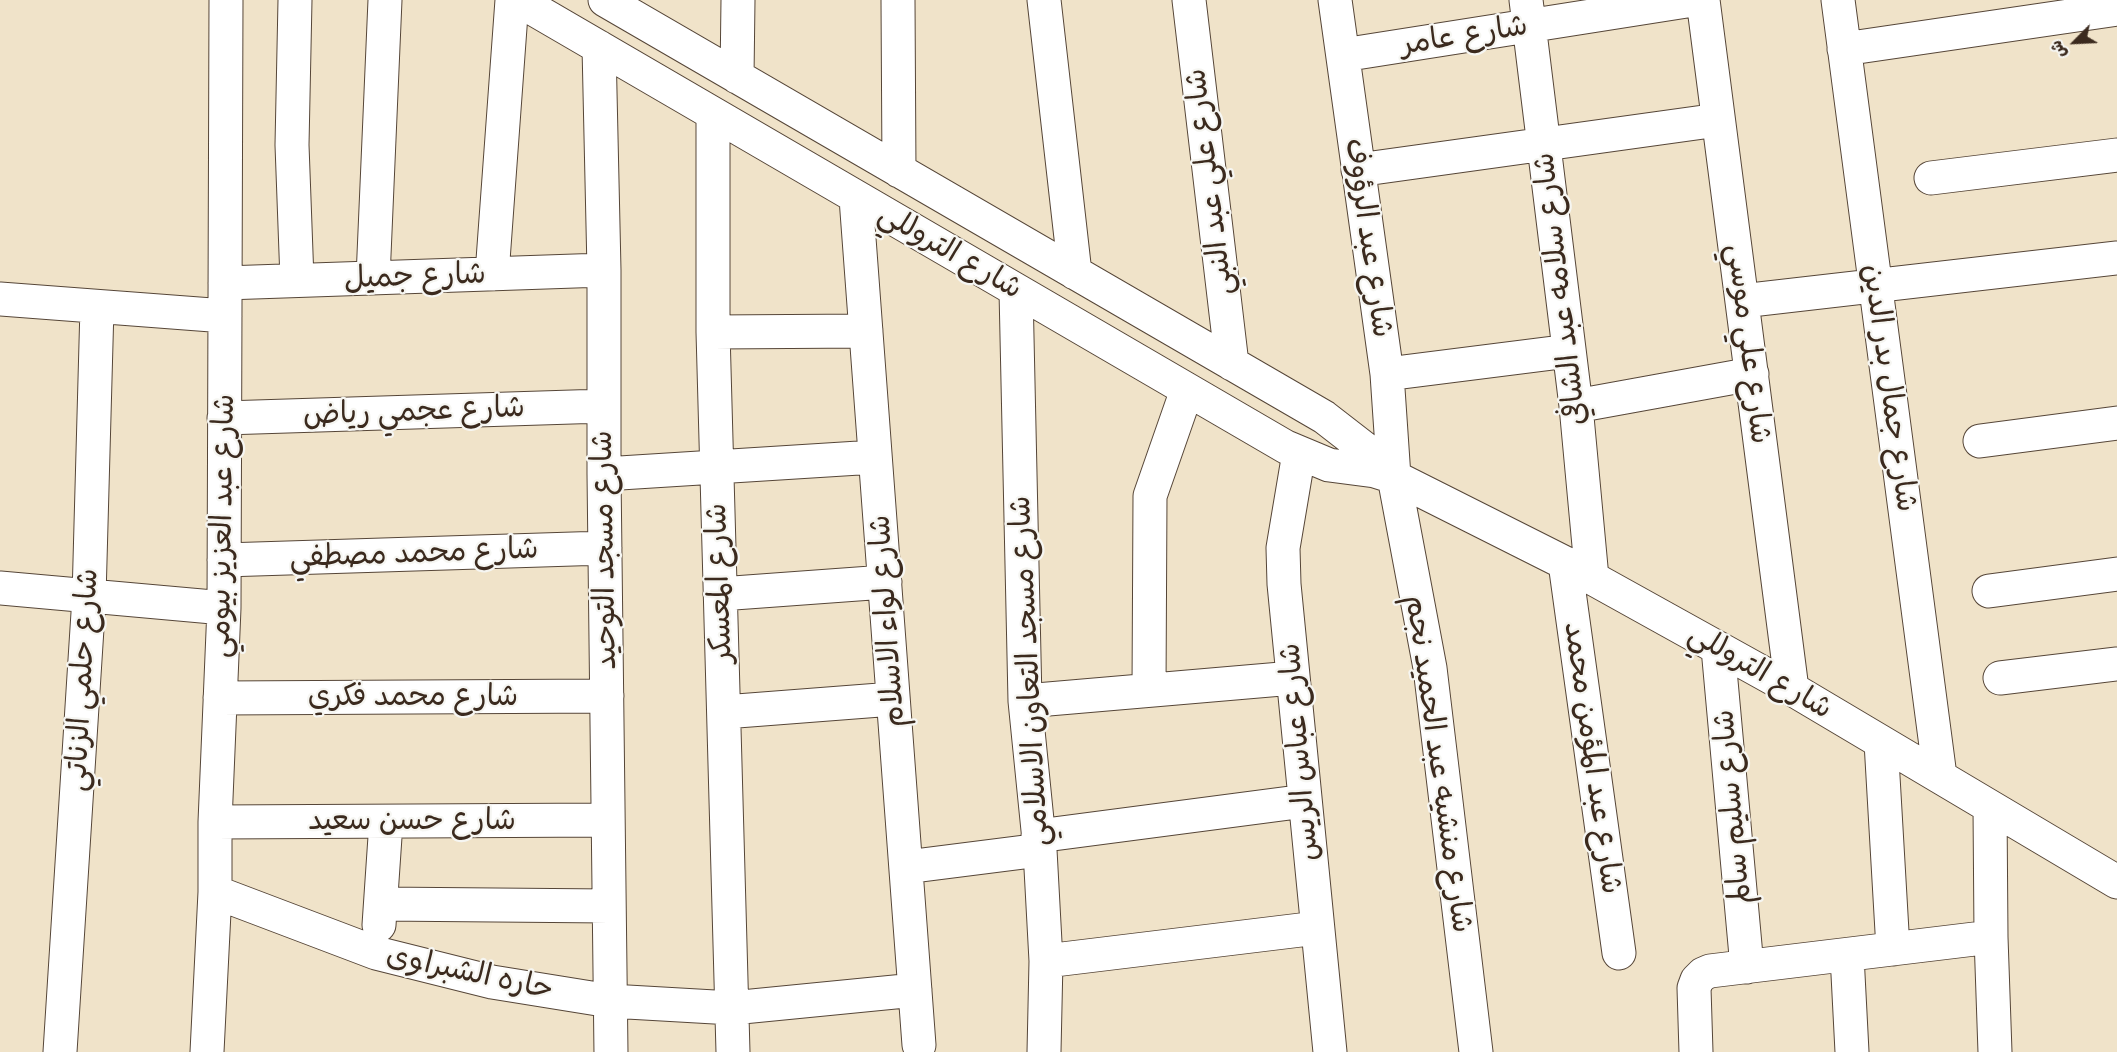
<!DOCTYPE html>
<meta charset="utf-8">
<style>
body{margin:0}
#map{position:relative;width:2117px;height:1052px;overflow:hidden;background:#f0e3c9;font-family:Caveat,"Playpen Sans Arabic",sans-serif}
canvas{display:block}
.north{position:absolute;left:2045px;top:12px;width:60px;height:60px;-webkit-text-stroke:4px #f6f6f2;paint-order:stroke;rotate:246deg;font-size:16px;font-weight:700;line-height:24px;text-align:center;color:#3b2a1e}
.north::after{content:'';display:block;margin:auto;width:21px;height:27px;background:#3b2a1e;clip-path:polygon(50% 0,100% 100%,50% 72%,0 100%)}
</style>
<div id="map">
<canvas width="2117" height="1052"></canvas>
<div class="north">ش</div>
</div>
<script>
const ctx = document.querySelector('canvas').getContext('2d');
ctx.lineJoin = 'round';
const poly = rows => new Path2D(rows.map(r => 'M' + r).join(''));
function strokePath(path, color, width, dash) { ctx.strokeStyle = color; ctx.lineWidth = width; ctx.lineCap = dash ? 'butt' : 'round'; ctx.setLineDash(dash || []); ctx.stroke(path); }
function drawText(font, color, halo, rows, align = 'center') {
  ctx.font = font + ' Caveat,"Playpen Sans Arabic",sans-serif'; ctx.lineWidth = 4.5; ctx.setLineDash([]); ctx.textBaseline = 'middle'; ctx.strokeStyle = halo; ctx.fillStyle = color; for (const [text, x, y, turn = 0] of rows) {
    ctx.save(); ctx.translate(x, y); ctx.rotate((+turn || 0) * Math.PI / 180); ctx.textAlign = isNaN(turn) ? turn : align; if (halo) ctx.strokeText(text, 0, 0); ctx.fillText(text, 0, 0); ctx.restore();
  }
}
const minor = poly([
 [295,0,292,145,297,280],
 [518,0,1286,447,1329,465,1375,471,1394,477,1565,563,1792,689,2117,882],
 [605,0,1324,417,1364,448,1394,477],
 [898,0,899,171],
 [1044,0,1075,273],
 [1189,0,1232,364],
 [1335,0,1387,374,1394,477,1430,668,1476,1052],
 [1526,0,1576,406,1592,578],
 [1703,0,1792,689],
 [1838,0,1940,776],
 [599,47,604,270,604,474,611,1052],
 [1844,49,2117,9],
 [1343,55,1693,0],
 [737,77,738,0],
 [713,114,713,332,733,1052],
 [1358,170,1718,120],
 [1931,178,2117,155],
 [856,198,919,1045],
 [492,274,512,0],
 [373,278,385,0],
 [225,283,604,270],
 [1016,291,1025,701,1040,850,1046,961,1044,1052],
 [0,299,225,316],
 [1742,301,2117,258],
 [713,332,866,331],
 [1387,374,1569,351],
 [1576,406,1752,374],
 [224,418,604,406],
 [1980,441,2117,423],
 [1299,453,1283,548,1284,584,1330,1052],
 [604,474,875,457],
 [224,560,605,548],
 [1565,563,1619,953],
 [0,588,224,608],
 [1989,591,2117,574],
 [720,594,885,582],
 [1718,648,1747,967],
 [2000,678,2117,664],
 [1149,690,1150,496,1187,390],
 [220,698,607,696],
 [1025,701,1293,678],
 [724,712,893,699],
 [1881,742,1893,949],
 [1990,807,1991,937,1995,1052],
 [215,822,608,820],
 [1038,836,1305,801],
 [906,867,1040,850],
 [215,892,376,953,492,982,610,1001,732,1008,915,990],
 [381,904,609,906],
 [379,925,386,822],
 [1847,955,1852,1052],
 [1046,961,1317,928],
 [60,1052,89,597,97,307],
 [207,1052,215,892,215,822,224,608,226,0],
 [1696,1052,1694,988,1697,980,1703,974,1710,971,1991,937]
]);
strokePath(minor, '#564638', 35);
strokePath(minor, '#fff', 33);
drawText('30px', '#3b2a1e', '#f6f6f2', [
 ["شارع عامر",1464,36,-9],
 ["شارع علي عبد النبي",1210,182,-97],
 ["شارع عبد الرؤوف",1368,238,82],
 ["شارع التروللي",950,252,30],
 ["شارع جميل",415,277,-2],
 ["شارع سلامه عبد الشافي",1561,289,-97],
 ["شارع علي موسي",1748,344,83],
 ["شارع جمال بدر الدين",1889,388,82],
 ["شارع عجمي رياض",414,412,-2],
 ["شارع عبد العزيز بيومي",223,526,-89],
 ["شارع مسجد التوحيد",605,550,-91],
 ["شارع محمد مصطفي",414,554,-2],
 ["شارع المعسكر",720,583,-92],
 ["شارع لواء الاسلام",888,621,-94],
 ["شارع مسجد التعاون الاسلامي",1030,671,-93],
 ["شارع التروللي",1760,672,30],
 ["شارع حلمي الزناتي",83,680,-87],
 ["شارع محمد فكري",413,697],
 ["شارع عباس الريس",1300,752,-95],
 ["شارع عبد المؤمن محمد",1592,758,82],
 ["شارع منشيه عبد الحميد نجم",1438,764,82],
 ["شارع سليم سالم",1733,807,-95],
 ["شارع حسن سعيد",412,821],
 ["حاره الشبراوى",469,973,12]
]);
</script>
